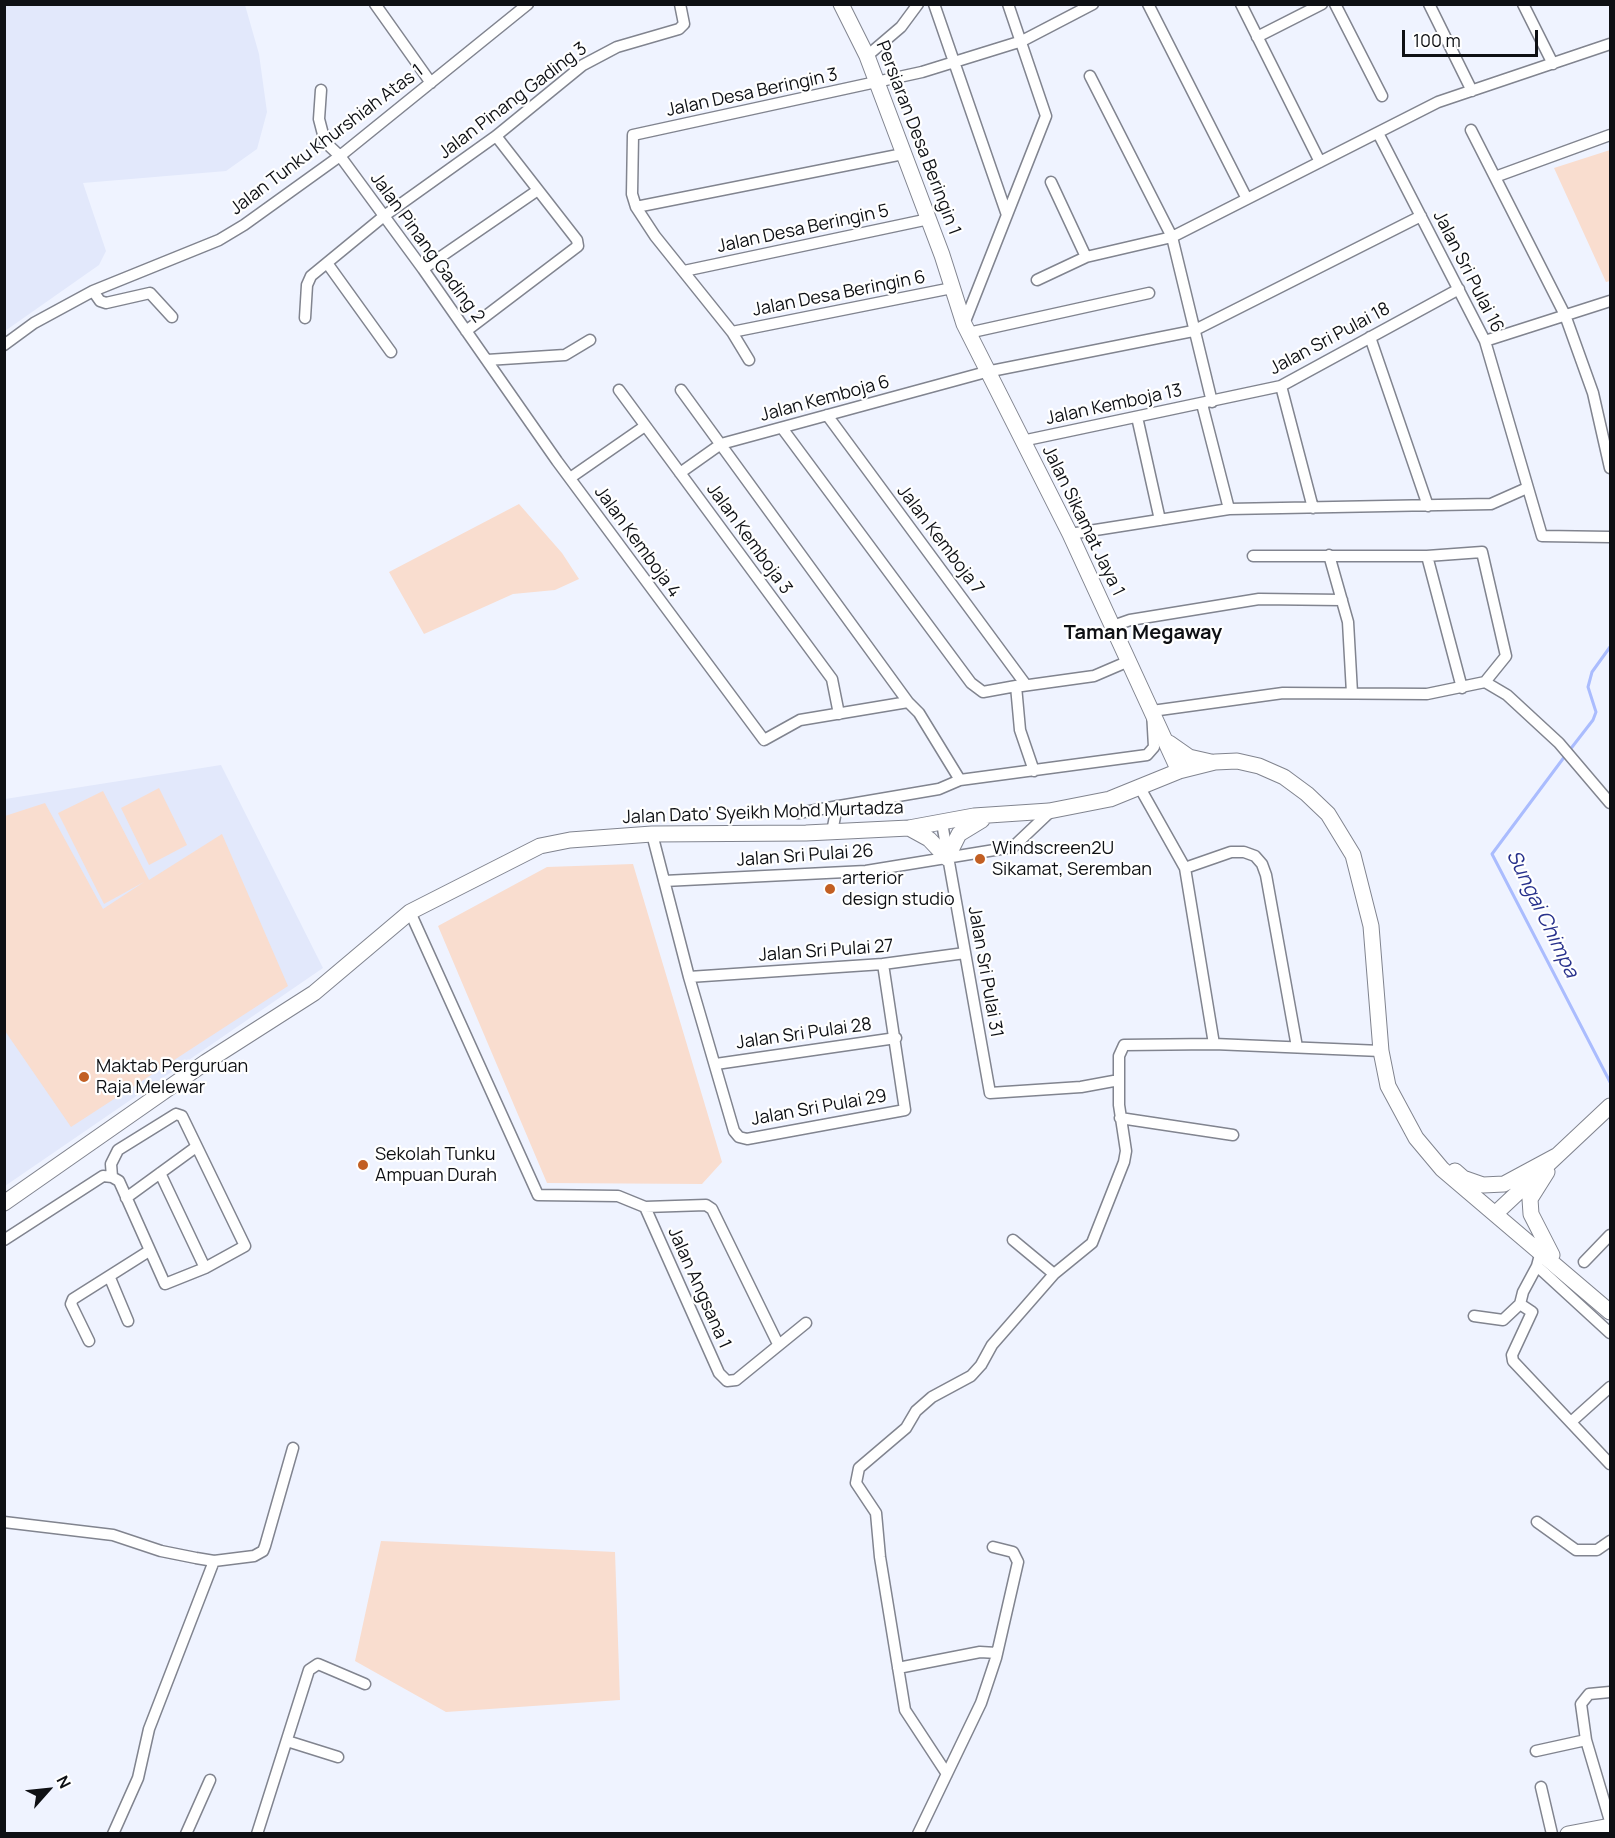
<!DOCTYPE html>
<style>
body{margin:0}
#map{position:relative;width:1615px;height:1838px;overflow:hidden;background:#eff3ff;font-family:Manrope,sans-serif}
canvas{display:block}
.frame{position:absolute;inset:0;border:6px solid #0e1014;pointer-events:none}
.north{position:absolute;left:18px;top:1760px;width:60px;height:60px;-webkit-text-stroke:4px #fff;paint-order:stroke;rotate:63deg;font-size:16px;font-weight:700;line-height:24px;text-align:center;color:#0e1014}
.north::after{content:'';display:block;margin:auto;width:21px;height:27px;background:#0e1014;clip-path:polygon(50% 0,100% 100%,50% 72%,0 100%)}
.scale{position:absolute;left:1402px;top:30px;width:136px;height:27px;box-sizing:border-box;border:3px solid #0e1014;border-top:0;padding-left:8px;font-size:18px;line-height:21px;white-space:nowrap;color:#0e1014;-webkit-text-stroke:4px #fff;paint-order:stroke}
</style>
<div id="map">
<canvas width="1615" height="1838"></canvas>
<div class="frame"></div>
<div class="north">N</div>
<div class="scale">100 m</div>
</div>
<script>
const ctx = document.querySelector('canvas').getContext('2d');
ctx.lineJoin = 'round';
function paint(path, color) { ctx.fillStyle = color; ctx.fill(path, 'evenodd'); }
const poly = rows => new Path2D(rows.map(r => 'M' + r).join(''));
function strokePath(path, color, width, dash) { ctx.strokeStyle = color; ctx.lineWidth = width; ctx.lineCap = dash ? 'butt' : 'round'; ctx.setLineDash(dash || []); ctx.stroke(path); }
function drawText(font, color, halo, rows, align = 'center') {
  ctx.font = font + ' Manrope,sans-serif'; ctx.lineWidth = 4.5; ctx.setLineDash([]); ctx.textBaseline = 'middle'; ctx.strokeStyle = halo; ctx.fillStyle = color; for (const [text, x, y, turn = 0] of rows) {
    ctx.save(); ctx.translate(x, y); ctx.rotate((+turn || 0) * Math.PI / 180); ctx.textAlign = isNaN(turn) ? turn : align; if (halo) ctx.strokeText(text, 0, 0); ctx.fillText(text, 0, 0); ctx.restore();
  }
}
paint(poly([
 [5,4,245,5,259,54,267,112,257,149,226,171,83,183,106,251,99,265,5,331],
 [221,765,323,968,5,1186,5,799]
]), '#e2e8fb');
paint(poly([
 [1610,150,1610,281,1606,282,1554,168],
 [519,504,562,553,579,579,555,590,513,594,424,634,389,572],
 [159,788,187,845,149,865,121,808],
 [103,791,149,880,222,834,288,986,71,1127,5,1031,5,816,45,803,103,909,144,882,104,904,58,813],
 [633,864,722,1162,702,1184,547,1183,438,926,547,867],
 [381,1541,615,1552,620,1700,446,1712,355,1661]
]), '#f9ddcf');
strokePath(poly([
 [1569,751,1593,720,1596,712,1588,687,1592,672,1610,647],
 [1565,756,1492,854,1610,1082]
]), '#aabcfe', 3);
const street = poly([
 [375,4,431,83],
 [934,4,1007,215],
 [1148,4,1247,199],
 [1241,4,1320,162],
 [1335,4,1382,96],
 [1429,4,1472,91],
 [1523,4,1553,64],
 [1257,37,1322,4],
 [867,56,901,27,918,4],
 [1090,76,1172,237,1212,402],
 [321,90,319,119,325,142,340,156,423,269,557,461,764,740,800,720,908,702,919,713,960,780],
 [1471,130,1565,315,1593,393,1610,468],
 [1378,133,1485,341,1542,536,1610,537],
 [1495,177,1610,135],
 [1051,182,1086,257],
 [636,207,903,154],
 [327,263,391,352],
 [423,269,538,190],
 [684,271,929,219],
 [1037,280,1086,257,1172,237,1438,102,1610,44],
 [93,291,100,301,106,303,150,293,172,317],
 [305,318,307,285,311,276,384,216,496,136,583,65,617,47,679,29,684,24,680,4],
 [964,324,1046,116,1008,4],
 [466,331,578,246,577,240,496,136],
 [732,332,952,288],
 [968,333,1149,293],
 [1370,337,1428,506],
 [1485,341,1610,301],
 [4,345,34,323,93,291,219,240,244,225,340,156,528,4],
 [487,360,565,355,590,340],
 [749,360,732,332,655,236,636,207,632,194,633,135,922,72,1022,41,1093,4],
 [1281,386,1313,508],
 [619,390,832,679,839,714],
 [681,390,908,702],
 [1202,404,1229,509],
 [827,415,1026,685],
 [1137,417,1160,520],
 [782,428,971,683,983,692,1016,686,1020,730,1034,771],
 [1022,441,1281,386,1459,289],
 [680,473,721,444,986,372,1193,331,1421,216],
 [570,478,645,426],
 [1070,534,1229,509,1491,504,1527,488],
 [1329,555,1348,622,1352,693],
 [1253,556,1427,556,1482,552,1506,656,1485,682],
 [1427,556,1462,688],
 [1113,626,1130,620,1259,599,1342,600],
 [1022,686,1094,676,1129,661],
 [1140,788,1185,868,1214,1044],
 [798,813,939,789,960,780,1147,755,1154,747,1152,711,1283,693,1427,694,1485,682,1507,695,1559,743,1610,803],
 [942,823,990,1093,1081,1087,1119,1080],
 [832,832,837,806],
 [652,834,689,977,734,1131,739,1137,747,1139,905,1110,883,964],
 [1185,868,1231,852,1244,852,1255,856,1262,864,1266,875,1297,1047],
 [664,881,866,871,1013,847,1052,810],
 [410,912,538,1195,618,1196,645,1207,706,1205,712,1209,778,1344],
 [689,977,883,964,965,953],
 [716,1064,896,1038],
 [176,1114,182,1116,245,1246,205,1268,165,1284,119,1181,112,1177,111,1164,118,1150,176,1114],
 [1120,1118,1233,1135],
 [160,1173,205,1268],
 [126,1198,196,1147],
 [645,1207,719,1373,727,1381,736,1380,806,1323],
 [4,1240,103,1176,112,1177],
 [1013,1240,1054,1274],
 [1541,1251,1537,1266,1523,1292,1520,1304,1532,1312,1512,1355,1513,1361,1610,1464],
 [1584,1262,1610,1235],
 [1537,1266,1610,1333],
 [110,1278,128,1321],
 [1474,1316,1503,1320,1520,1304],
 [89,1341,71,1304,73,1299,149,1251],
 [1571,1422,1610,1387],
 [4,1522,113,1535,161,1551,196,1558,214,1561,254,1556,263,1551,265,1546,293,1448],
 [1537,1522,1576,1550,1597,1550,1610,1541],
 [898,1668,980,1652,997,1653],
 [1610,1692,1589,1694,1581,1704,1586,1740,1610,1821],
 [287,1741,338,1757],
 [1536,1751,1586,1740],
 [947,1774,905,1710,880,1557,876,1513,856,1483,859,1468,906,1428,916,1411,932,1397,971,1376,981,1365,992,1345,1054,1274,1092,1243,1124,1162,1126,1151,1119,1105,1119,1056,1124,1045,1214,1044,1381,1051],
 [1541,1787,1552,1834],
 [113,1834,138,1778,149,1729,214,1561],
 [186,1834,210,1780],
 [257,1834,309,1670,318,1664,365,1684],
 [918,1834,981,1703,996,1658,1018,1562,1013,1552,993,1547]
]);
const secondary = poly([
 [841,4,867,56,942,255,964,324,1070,534,1179,771],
 [1169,743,1189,757,1211,762],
 [909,828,929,839,947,858,959,834,982,820],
 [1455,1171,1463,1178,1483,1185,1504,1184,1556,1156],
 [1547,1172,1530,1199,1531,1214,1552,1255],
 [4,1203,206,1062,314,993,410,912,540,846,570,840,652,834,806,833,909,828,974,816,1049,811,1110,799,1179,771,1215,762,1237,761,1259,766,1284,777,1307,794,1328,814,1353,855,1371,926,1381,1051,1388,1086,1416,1138,1442,1169,1610,1312],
 [1495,1214,1610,1106],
 [1568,1834,1610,1826]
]);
strokePath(street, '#81848f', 13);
strokePath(secondary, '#81848f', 17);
strokePath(street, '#fff', 10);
strokePath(secondary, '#fff', 15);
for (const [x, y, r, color] of [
 [980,859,6,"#c25f23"],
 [830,889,6,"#c25f23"],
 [84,1077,6,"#c25f23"],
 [363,1165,6,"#c25f23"]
]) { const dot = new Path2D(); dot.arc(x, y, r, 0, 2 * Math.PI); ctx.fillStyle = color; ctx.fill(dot); strokePath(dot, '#fff', 2); }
drawText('18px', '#0e1014', '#fff', [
 ["Jalan Desa Beringin 3",752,93,-12],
 ["Jalan Pinang Gading 3",513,101,-37],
 ["Persiaran Desa Beringin 1",918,138,69],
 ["Jalan Tunku Khurshiah Atas 1",327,140,-37],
 ["Jalan Desa Beringin 5",803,229,-12],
 ["Jalan Pinang Gading 2",427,248,54],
 ["Jalan Sri Pulai 16",1468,272,63],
 ["Jalan Desa Beringin 6",839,294,-11],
 ["Jalan Sri Pulai 18",1330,339,-28],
 ["Jalan Kemboja 6",825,399,-15],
 ["Jalan Kemboja 13",1114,405,-12],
 ["Jalan Sikamat Jaya 1",1083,521,64],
 ["Jalan Kemboja 3",749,539,54],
 ["Jalan Kemboja 7",940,540,53],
 ["Jalan Kemboja 4",637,542,54],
 ["Jalan Dato' Syeikh Mohd Murtadza",763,813,-2],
 ["Jalan Sri Pulai 26",805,856,-4],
 ["Jalan Sri Pulai 27",826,951,-4],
 ["Jalan Sri Pulai 31",985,972,80],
 ["Jalan Sri Pulai 28",804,1034,-8],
 ["Jalan Sri Pulai 29",819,1108,-10],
 ["Jalan Angsana 1",699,1288,66]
]);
drawText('18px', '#0e1014', '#fff', [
 ["Windscreen2U",992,849],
 ["Sikamat, Seremban",992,870],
 ["arterior",842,879],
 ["design studio",842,900],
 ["Maktab Perguruan",96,1067],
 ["Raja Melewar",96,1088],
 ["Sekolah Tunku",375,1155],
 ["Ampuan Durah",375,1176]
], 'left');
drawText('bold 20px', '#0e1014', '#fff', [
 ["Taman Megaway",1143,633]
]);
drawText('italic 20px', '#28318c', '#fff', [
 ["Sungai Chimpa",1542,914,64]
]);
</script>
